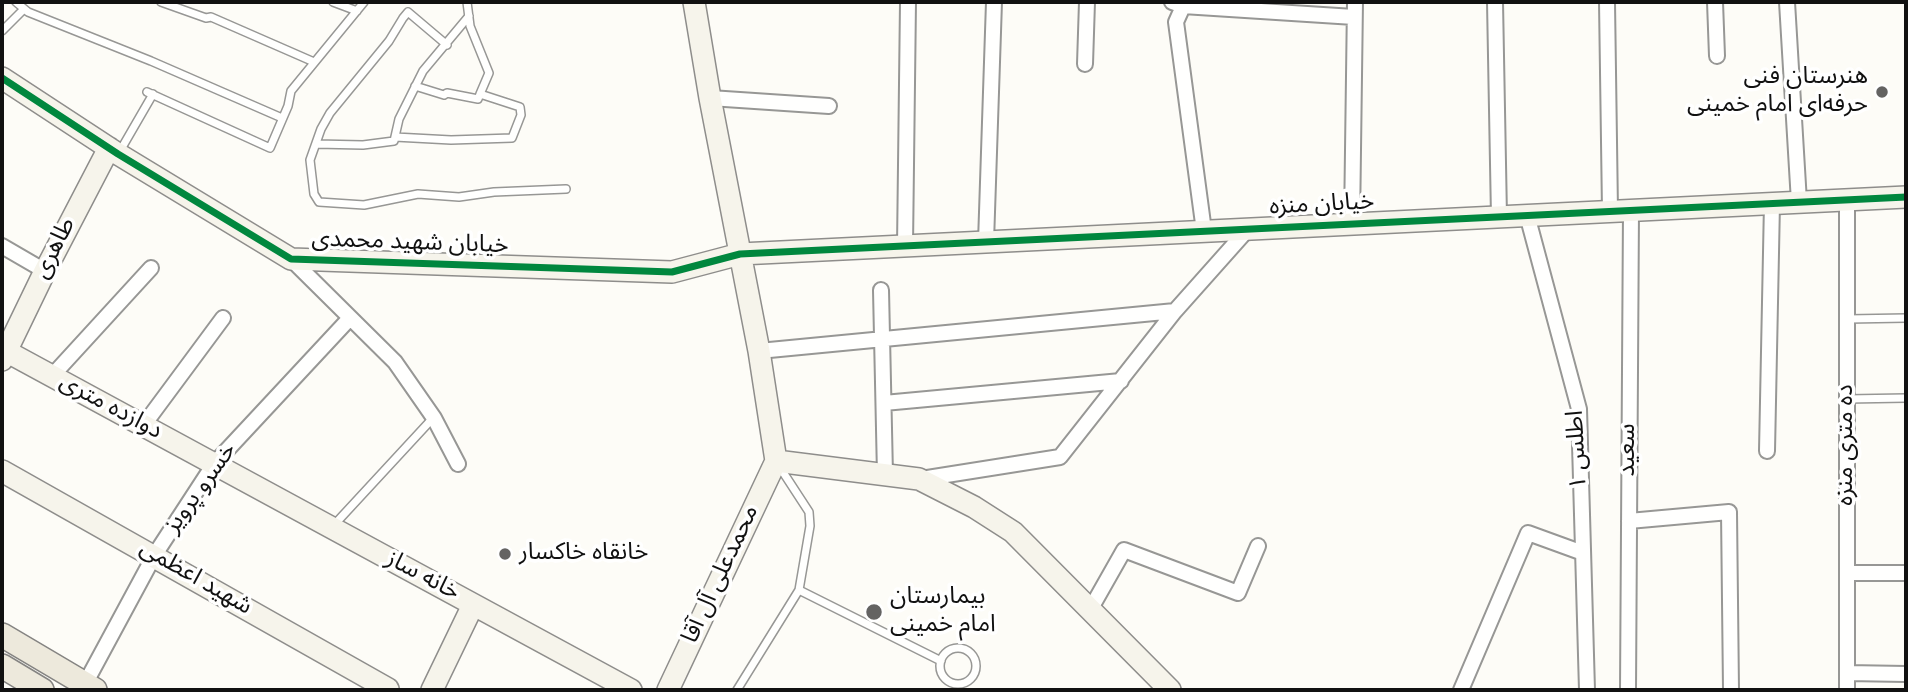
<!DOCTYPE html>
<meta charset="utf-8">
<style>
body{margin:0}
#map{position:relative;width:1908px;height:692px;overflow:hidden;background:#fdfcf7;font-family:Spectral,serif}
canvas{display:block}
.frame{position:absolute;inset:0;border:4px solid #111;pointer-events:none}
</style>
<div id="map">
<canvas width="1908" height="692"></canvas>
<div class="frame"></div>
</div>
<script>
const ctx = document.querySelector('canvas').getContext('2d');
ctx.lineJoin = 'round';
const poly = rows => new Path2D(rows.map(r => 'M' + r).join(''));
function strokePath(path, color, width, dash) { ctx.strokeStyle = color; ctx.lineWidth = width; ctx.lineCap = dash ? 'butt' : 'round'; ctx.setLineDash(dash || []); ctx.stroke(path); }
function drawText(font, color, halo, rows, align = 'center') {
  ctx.font = font + ' Spectral,"Noto Sans Arabic",serif'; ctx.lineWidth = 7; ctx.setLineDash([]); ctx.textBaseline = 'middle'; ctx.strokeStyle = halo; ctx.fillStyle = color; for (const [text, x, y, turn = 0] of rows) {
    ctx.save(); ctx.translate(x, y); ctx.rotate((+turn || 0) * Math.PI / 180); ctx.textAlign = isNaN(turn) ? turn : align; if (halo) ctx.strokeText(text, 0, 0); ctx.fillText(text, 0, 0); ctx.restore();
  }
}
const lane = poly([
 [16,2,28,12,151,61,282,118],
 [161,2,206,18,211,17,314,62],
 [333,2,357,11],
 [2,31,24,9],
 [447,45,408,12,403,18,389,41,330,113,321,129,310,160,314,194,319,202,364,205,418,194,459,197,494,192,566,189],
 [415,86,444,95,447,93,478,99,480,94],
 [147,92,270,148,288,106,291,91,364,2],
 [395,137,451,140,512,138,521,115,520,107,480,94,489,73,470,26,467,2],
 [316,144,363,145,394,141,399,119,423,71,469,16],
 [120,151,153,94],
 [1848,319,1906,318],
 [1847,399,1906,398],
 [334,525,433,418],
 [799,590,941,661],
 '940 666a18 18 0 1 1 36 0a18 18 0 1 1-36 0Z',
 [737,690,799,590,810,526,809,512,779,466]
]);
const street = poly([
 [1172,2,1183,6,1354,17],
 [1185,2,1176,22,1204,231],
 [1495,2,1499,217],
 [1607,2,1610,211],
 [1715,2,1717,56],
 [1787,2,1799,202],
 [1085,64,1087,2],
 [710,98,829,106],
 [1847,200,1847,690],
 [1527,215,1579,409,1587,690],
 [1352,224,1355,2],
 [986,242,994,2],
 [2,246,45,271],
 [905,246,908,2],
 [291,259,395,362,434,418,458,464],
 [881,290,885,475],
 [759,351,1175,311],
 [52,376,151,268],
 [884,403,1121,381],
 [143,426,223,318],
 [1767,451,1772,203],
 [921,479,1060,457,1175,311,1248,229],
 [1629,521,1729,512,1731,690],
 [1847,573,1906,573],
 [1090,610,1124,550,1238,593,1258,546],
 [1847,673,1906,674],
 [85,684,154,556,214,464,350,318],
 [1461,690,1528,533,1583,553],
 [1628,690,1631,210]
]);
const secondary = poly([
 [694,2,710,98,759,351,776,461,919,479,974,507,1013,532,1170,690],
 [2,78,118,154,291,259,672,272,740,254,1906,197],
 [2,349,631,690],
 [2,360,45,271,109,148],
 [2,471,388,689],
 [432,690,473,605],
 [668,690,776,461]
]);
const primary = poly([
 [2,635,95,690],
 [2,666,42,690]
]);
strokePath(lane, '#979795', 10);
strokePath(street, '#979795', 18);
strokePath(secondary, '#8e8d8b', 24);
strokePath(primary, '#858482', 26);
strokePath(lane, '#fffffe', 7);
strokePath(street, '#fffffe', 14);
strokePath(secondary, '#f6f4eb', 21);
strokePath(primary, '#ede9dc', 23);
strokePath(poly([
 [2,78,118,154,291,259,672,272,740,254,1906,197]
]), '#00873e', 7);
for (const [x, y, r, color] of [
 [1882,92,7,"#646362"],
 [505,554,7,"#646362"],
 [874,612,9,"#646362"]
]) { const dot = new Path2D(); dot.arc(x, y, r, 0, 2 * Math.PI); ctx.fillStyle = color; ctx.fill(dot); strokePath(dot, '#fff', 2.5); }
drawText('24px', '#111', '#fff', [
 ["هنرستان فنی",1868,78,"right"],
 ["حرفه‌ای امام خمینی",1868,106,"right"],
 ["خانقاه خاکسار",519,554],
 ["بیمارستان",890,598],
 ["امام خمینی",890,626]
], 'left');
drawText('24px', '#111', '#fff', [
 ["خیابان منزه",1322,206,-3],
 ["خیابان شهید محمدی",410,244,2],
 ["طاهری",56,249,-63],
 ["دوازده متری",110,408,28],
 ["ده متری منزه",1847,445,-90],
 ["اطلس ۱",1579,450,-93],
 ["سعید",1629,450,-90],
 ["خسرو پرویز",202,489,-54],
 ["محمدعلی آل آقا",722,575,-65],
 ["خانه ساز",422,577,28],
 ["شهید اعظمی",195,579,30]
]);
</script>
